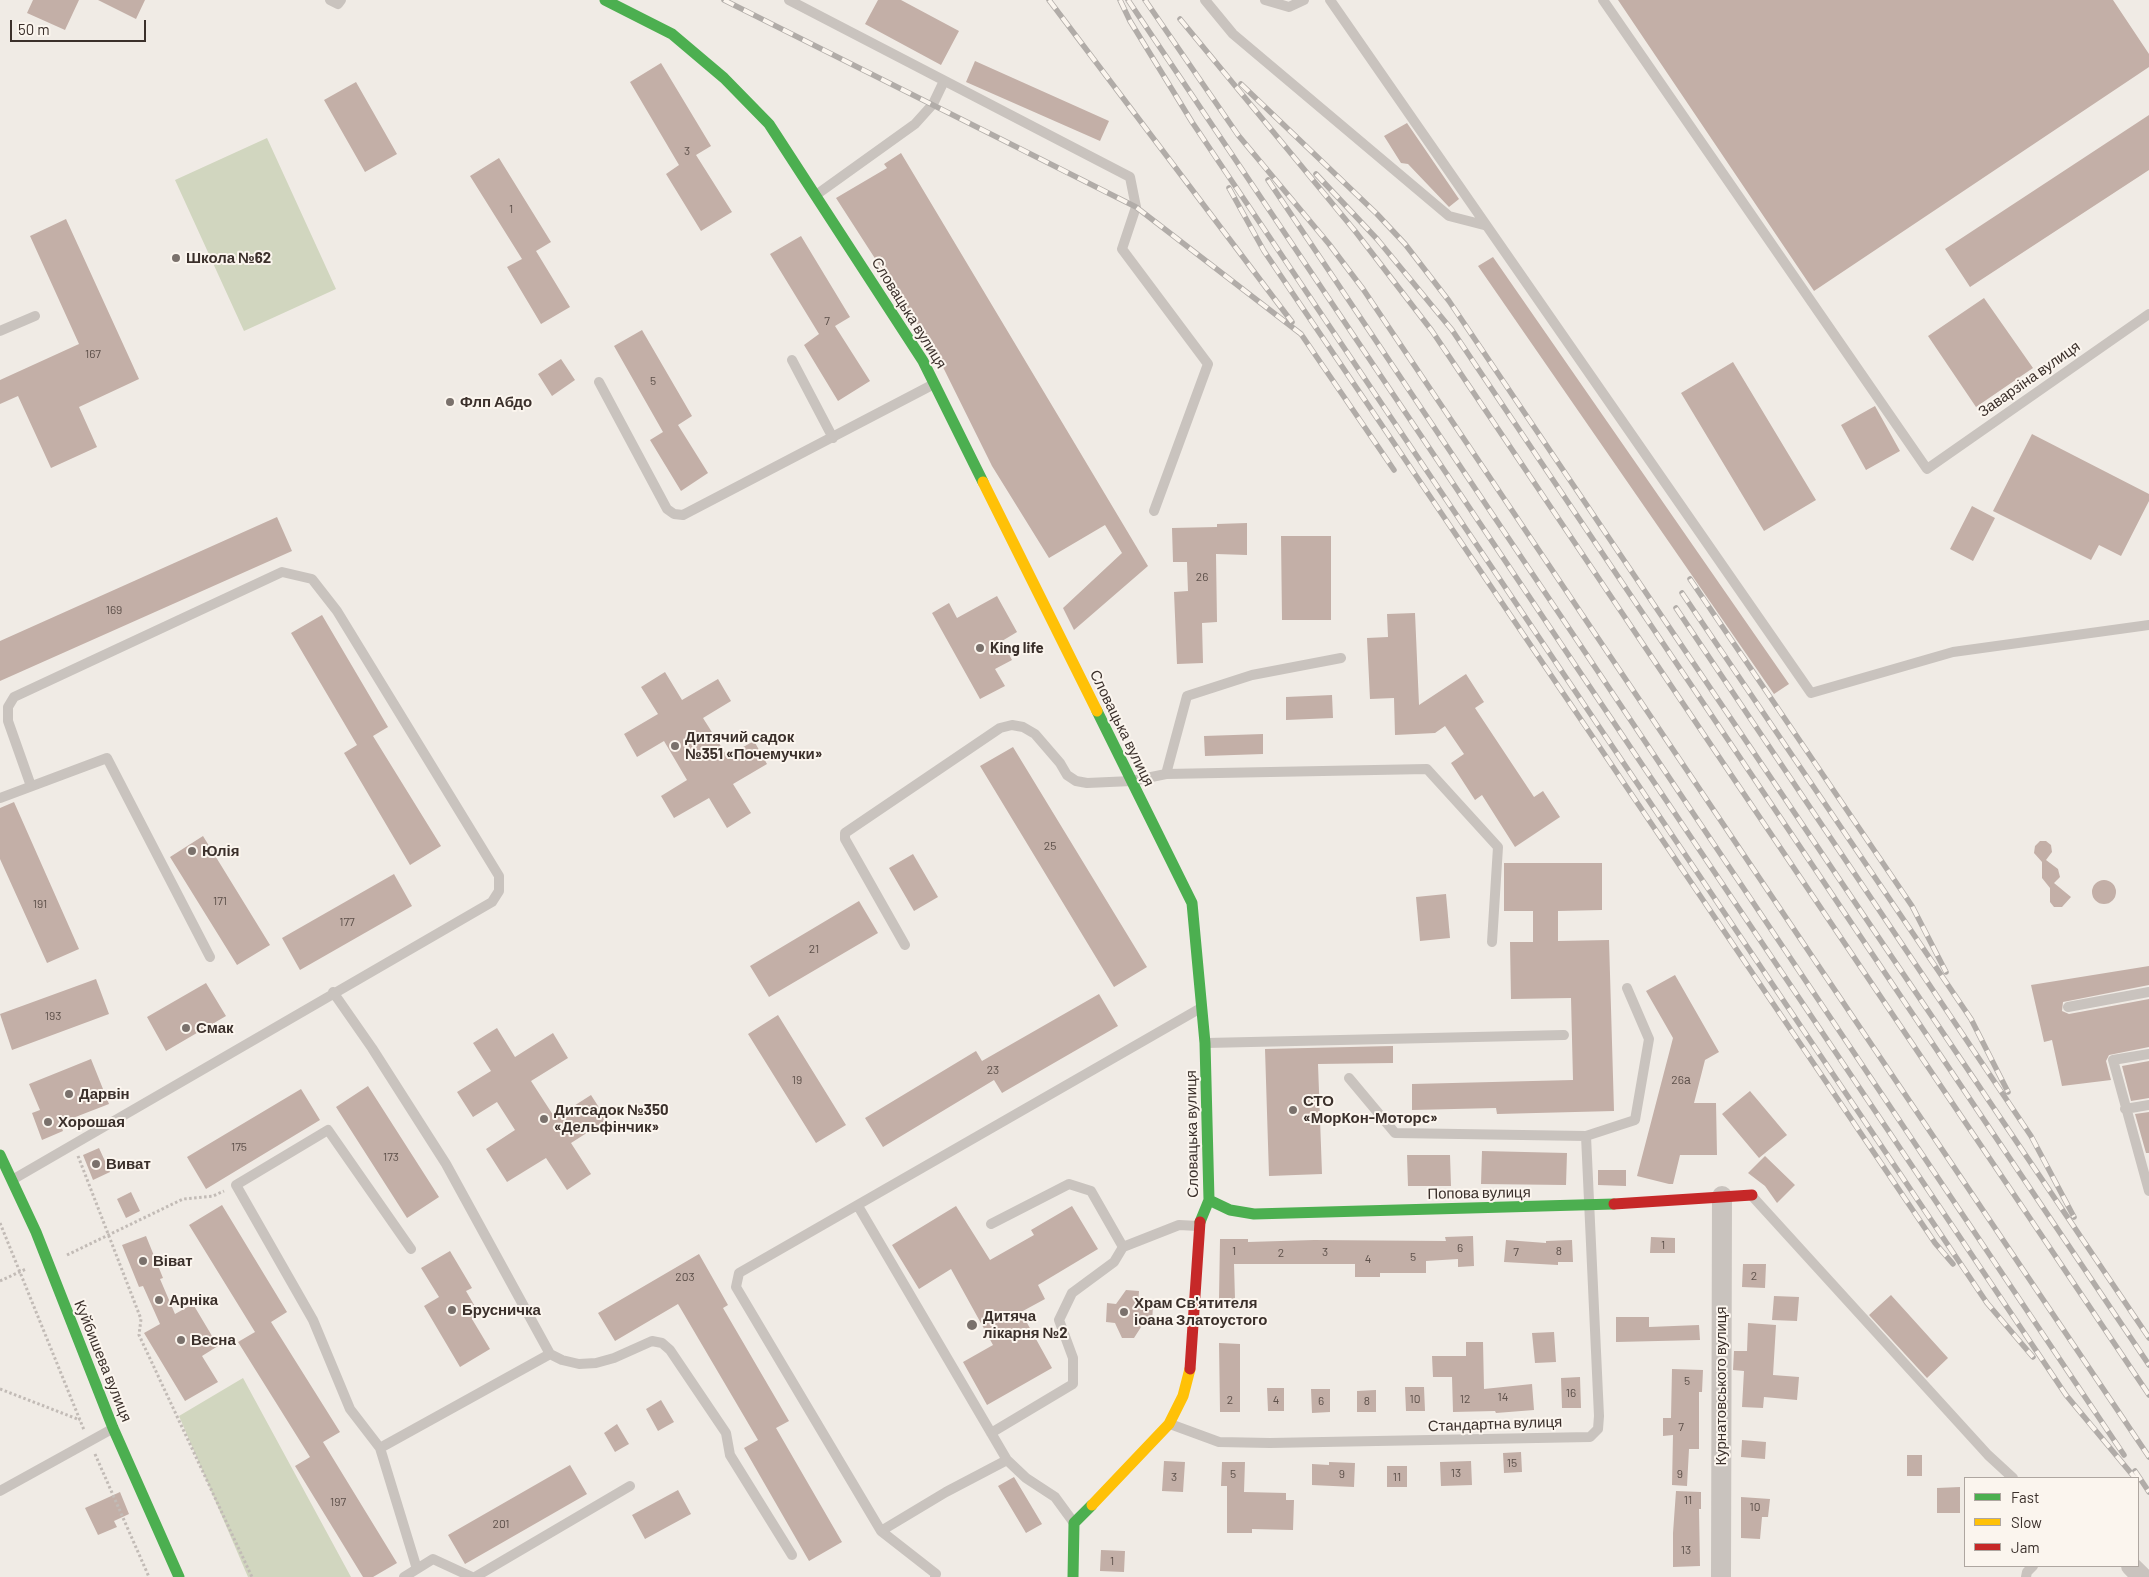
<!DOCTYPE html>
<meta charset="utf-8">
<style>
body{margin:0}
#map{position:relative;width:2149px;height:1577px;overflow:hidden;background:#f0ebe5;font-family:Barlow,sans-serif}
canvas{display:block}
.legend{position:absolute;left:1964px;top:1477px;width:175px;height:90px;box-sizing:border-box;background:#fbf5ee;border:1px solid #aea6a0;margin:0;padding:6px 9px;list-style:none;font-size:15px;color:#3b302b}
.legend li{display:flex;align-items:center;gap:10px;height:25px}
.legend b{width:25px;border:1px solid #aea6a0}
.scale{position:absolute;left:10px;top:20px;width:136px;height:22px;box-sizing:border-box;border:2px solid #3b302b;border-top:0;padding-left:6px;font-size:15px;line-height:18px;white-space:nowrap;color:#3b302b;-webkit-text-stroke:4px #fbf5ee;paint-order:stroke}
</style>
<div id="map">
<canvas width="2149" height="1577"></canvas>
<ul class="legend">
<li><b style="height:6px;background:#4caf50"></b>Fast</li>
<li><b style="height:6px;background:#ffc107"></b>Slow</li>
<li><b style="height:6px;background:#c62828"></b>Jam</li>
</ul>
<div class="scale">50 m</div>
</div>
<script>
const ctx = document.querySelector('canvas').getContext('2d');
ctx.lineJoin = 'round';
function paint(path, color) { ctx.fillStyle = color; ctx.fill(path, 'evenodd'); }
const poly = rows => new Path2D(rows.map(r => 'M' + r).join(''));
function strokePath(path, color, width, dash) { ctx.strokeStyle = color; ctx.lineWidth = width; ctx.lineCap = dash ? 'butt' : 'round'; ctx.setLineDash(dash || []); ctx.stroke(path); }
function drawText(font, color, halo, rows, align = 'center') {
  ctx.font = font + ' Barlow,sans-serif'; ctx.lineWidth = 4; ctx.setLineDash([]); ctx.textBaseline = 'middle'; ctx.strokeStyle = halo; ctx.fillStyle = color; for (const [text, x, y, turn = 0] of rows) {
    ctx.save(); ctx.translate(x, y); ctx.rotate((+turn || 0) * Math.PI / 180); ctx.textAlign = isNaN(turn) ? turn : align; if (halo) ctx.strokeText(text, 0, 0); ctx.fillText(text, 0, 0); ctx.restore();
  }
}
paint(poly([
 [267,138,336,289,244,331,175,180],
 [243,1378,351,1577,248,1577,179,1416]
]), '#d1d6bf');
paint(poly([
 [33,0,79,0,65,30,27,13],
 [98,0,145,0,136,19],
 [878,0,901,0,959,31,941,65,865,24],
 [1618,0,2113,0,2149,54,2149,67,1814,291],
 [975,61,1109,121,1100,141,966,82],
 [661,63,711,146,696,155,732,212,701,231,666,174,679,165,630,82],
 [356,82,397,154,365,172,324,100],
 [2149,115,2149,170,1970,287,1945,249],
 [1407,123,1459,199,1449,207,1408,164,1401,163,1384,136],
 [901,153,1148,566,1074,630,1063,608,1122,553,1105,525,1049,558,992,466,936,353,836,198,887,168,884,164],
 [499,158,551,242,536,251,570,307,541,324,507,267,522,259,470,176],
 [66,219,139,379,79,407,97,447,51,468,18,396,0,404,0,380,79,344,30,236],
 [801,236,850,317,835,326,870,381,838,401,804,345,819,334,770,254],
 [1493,257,1789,684,1774,694,1478,266],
 [1984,298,2033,368,1976,407,1928,336],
 [642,330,692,416,678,425,708,473,681,491,650,440,663,432,614,346],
 [561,359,575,380,552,396,538,374],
 [1733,362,1816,500,1764,531,1681,393],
 [1875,406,1900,451,1866,470,1841,425],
 [2032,434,2149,494,2149,501,2121,556,2099,545,2091,560,1993,511],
 [1972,506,1995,518,1973,561,1950,549],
 [277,517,292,551,0,681,0,641],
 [1247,523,1247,555,1216,554,1217,622,1202,623,1203,663,1177,664,1174,592,1188,591,1187,562,1173,562,1172,528,1217,527,1217,524],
 [1281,536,1331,536,1331,620,1282,620],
 [997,596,1017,632,1002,641,1012,660,995,669,1005,686,980,699,932,613,949,603,957,618],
 [1415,613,1419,705,1466,674,1484,702,1475,708,1534,797,1543,791,1560,817,1515,847,1482,795,1475,800,1451,763,1464,754,1445,726,1435,733,1395,735,1394,698,1370,699,1367,638,1388,637,1387,614],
 [322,615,388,727,373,736,441,846,410,865,344,753,357,745,291,633],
 [665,672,682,700,718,679,731,701,703,718,727,756,754,741,767,764,733,784,751,813,727,828,709,798,674,818,661,796,687,780,664,741,637,757,624,734,658,714,641,687],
 [1332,695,1333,718,1286,720,1286,697],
 [1263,734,1263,754,1205,756,1204,736],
 [1013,747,1147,967,1114,987,980,766],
 [14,802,79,949,47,963,0,859,0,808],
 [203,836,270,945,237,965,170,857],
 [2040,841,2046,841,2051,845,2052,852,2046,860,2058,869,2060,877,2054,883,2071,897,2062,907,2054,907,2050,902,2050,888,2042,878,2042,862,2034,853,2035,846],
 [913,854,938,897,914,911,889,868],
 [1504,863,1602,863,1602,910,1558,911,1558,941,1609,940,1614,1111,1497,1114,1496,1108,1412,1110,1412,1084,1573,1080,1571,998,1511,999,1510,942,1533,942,1533,911,1504,911],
 [394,874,412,906,300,970,282,938],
 '2092 892a12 12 0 1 1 24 0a12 12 0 1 1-24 0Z',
 [1446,894,1450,938,1420,941,1416,897],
 [859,901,878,933,769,997,750,966],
 [2149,966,2149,985,2063,1002,2062,1011,2069,1014,2149,999,2149,1047,2109,1055,2106,1061,2111,1080,2062,1086,2052,1040,2044,1042,2031,985],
 [1675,975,1719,1052,1705,1060,1694,1103,1716,1103,1717,1155,1680,1155,1673,1184,1669,1184,1637,1176,1673,1038,1646,991],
 [96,979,109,1014,12,1050,0,1014],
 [206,983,226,1016,166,1051,147,1017],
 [1099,994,1118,1026,1002,1093,994,1080,883,1147,865,1118,976,1051,982,1061],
 [778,1015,846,1125,816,1143,748,1034],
 [497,1028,515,1057,553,1033,568,1058,531,1081,555,1118,591,1095,607,1120,571,1143,591,1174,567,1190,546,1158,507,1182,486,1149,515,1130,497,1102,473,1117,457,1092,491,1071,473,1043],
 [1393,1046,1393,1063,1318,1064,1322,1174,1269,1176,1265,1049],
 [91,1059,109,1104,60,1123,63,1131,42,1140,32,1113,40,1110,29,1084],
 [2149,1061,2149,1098,2131,1101,2122,1066],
 [368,1086,439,1197,407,1218,336,1107],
 [301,1089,320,1120,206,1189,187,1157],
 [1750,1091,1787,1135,1759,1158,1722,1114],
 [2149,1112,2149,1153,2146,1153,2135,1114],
 [99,1148,110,1172,93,1180,83,1155],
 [1482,1151,1567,1153,1566,1185,1481,1184],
 [1407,1155,1450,1155,1451,1186,1408,1186],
 [1765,1156,1795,1185,1777,1203,1765,1186,1748,1173],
 [1598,1170,1626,1170,1626,1186,1598,1185],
 [131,1192,140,1211,126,1218,117,1199],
 [222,1205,287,1312,271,1322,340,1432,323,1442,397,1563,373,1577,363,1577,295,1466,310,1457,238,1342,255,1332,189,1225],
 [956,1206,990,1260,1034,1235,1031,1230,1072,1206,1098,1249,1038,1285,1045,1299,1021,1312,1052,1368,987,1405,963,1362,993,1345,951,1269,919,1289,892,1245],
 [146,1236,163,1278,160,1279,175,1314,193,1304,218,1346,202,1356,218,1382,185,1401,144,1333,160,1324,143,1286,139,1287,122,1245],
 [1473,1236,1474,1266,1458,1267,1458,1259,1426,1261,1426,1273,1380,1273,1380,1277,1355,1277,1355,1264,1234,1264,1235,1299,1219,1299,1220,1239,1248,1239,1248,1242,1314,1240,1446,1241,1445,1237],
 [1651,1237,1675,1238,1675,1253,1650,1253],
 [1506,1240,1546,1243,1546,1241,1572,1240,1573,1262,1558,1262,1558,1265,1504,1262],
 [450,1251,472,1288,466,1291,480,1315,472,1319,490,1349,460,1367,424,1306,439,1297,421,1268],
 [699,1254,728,1305,723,1308,789,1421,776,1428,842,1542,809,1561,744,1448,758,1440,678,1304,615,1341,598,1313],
 [1743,1264,1766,1264,1765,1288,1742,1287],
 [1126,1290,1139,1291,1138,1304,1153,1305,1152,1324,1143,1324,1134,1338,1122,1338,1115,1323,1106,1322,1107,1303,1116,1304],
 [1891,1295,1948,1358,1927,1378,1869,1315],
 [1774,1296,1799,1297,1797,1321,1772,1320],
 [1616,1317,1649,1317,1649,1327,1699,1325,1700,1340,1616,1342],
 [1748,1323,1776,1325,1773,1375,1799,1377,1797,1400,1764,1397,1763,1408,1742,1407,1744,1371,1733,1370,1734,1351,1747,1351],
 [1554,1332,1556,1362,1535,1363,1532,1333],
 [1466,1342,1483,1342,1484,1389,1532,1384,1534,1410,1496,1413,1495,1411,1453,1412,1452,1377,1433,1377,1432,1356,1466,1356],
 [1219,1343,1240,1344,1240,1412,1220,1412],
 [1672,1369,1703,1370,1702,1392,1699,1392,1699,1449,1689,1449,1687,1486,1672,1485,1673,1435,1663,1436,1663,1418,1671,1418],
 [1580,1377,1581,1408,1562,1408,1561,1378],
 [1405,1387,1424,1387,1425,1411,1406,1411],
 [1267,1388,1284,1388,1284,1411,1268,1411],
 [1311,1389,1330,1389,1330,1412,1312,1413],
 [1376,1390,1376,1412,1357,1412,1357,1391],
 [661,1400,674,1422,658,1431,646,1409],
 [617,1424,629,1444,615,1452,604,1433],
 [1742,1440,1766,1442,1765,1459,1741,1457],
 [1521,1452,1522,1472,1504,1473,1503,1453],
 [1907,1455,1922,1455,1922,1476,1907,1476],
 [1164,1461,1185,1462,1183,1492,1162,1491],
 [1471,1461,1472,1485,1441,1486,1440,1462],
 [1222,1462,1245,1462,1244,1492,1286,1493,1286,1500,1294,1500,1293,1530,1252,1529,1252,1533,1227,1533,1227,1486,1221,1486],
 [1329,1462,1355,1463,1354,1487,1312,1485,1312,1464,1329,1465],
 [570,1465,587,1494,465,1564,448,1535],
 [1387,1466,1407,1466,1407,1487,1387,1487],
 [1014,1477,1042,1524,1026,1533,998,1486],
 [1960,1487,1960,1513,1937,1513,1937,1488],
 [678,1490,691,1514,645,1539,632,1515],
 [1676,1491,1701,1492,1701,1509,1699,1509,1700,1566,1673,1567,1673,1533],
 [120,1492,129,1514,114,1521,117,1527,98,1535,85,1508],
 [1741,1497,1770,1499,1768,1517,1762,1517,1760,1539,1741,1538],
 [1101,1550,1125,1551,1124,1572,1100,1571]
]), '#c3afa7');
strokePath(poly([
 [78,1156,141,1319,139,1335,252,1577],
 [0,1223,84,1430],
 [67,1255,183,1199,213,1196,224,1191],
 [0,1281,26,1269],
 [0,1389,80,1420],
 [95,1454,149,1577]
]), '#c2bbb6', 3, [2.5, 2.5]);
strokePath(poly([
 [330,0,338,4,341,0],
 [789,0,1130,177,1136,207,1122,249,1208,364,1154,511],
 [1205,0,1233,34,1449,216,1484,225],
 [1265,0,1289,7,1304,0],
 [1330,0,1811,693,1953,652,2149,625],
 [1603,0,1927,469,2149,314],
 [816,195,915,124,933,104,944,81],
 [0,331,35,316],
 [792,360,833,438],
 [599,382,667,509,674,514,683,515,934,384],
 [1166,774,1187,696,1252,675,1341,658],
 [0,798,107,758,210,957],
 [905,945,845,839,845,833,1000,728,1012,725,1023,727,1035,734,1060,763,1067,775,1076,781,1087,783,1132,781,1166,774,1427,769,1498,847,1492,942],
 [333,992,372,1048,446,1164,550,1354],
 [2068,1007,2149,992],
 [1206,1043,1564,1035],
 [2149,1054,2113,1060,2149,1191],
 [2125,1109,2149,1105],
 [1586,1136,1635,1120,1649,1039,1627,988],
 [12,1180,492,902,499,891,499,876,337,611,312,579,282,572,14,697,8,707,8,721,31,786],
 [1752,1196,1988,1455,2013,1478],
 [858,1206,1007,1460,1026,1478,1055,1497,1074,1523],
 [991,1224,1069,1184,1091,1191,1123,1247,1179,1225,1198,1226],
 [1170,1424,1219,1442,1270,1443,1590,1437,1598,1429,1599,1416,1586,1136,1395,1133,1349,1078],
 [991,1433,1073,1384,1073,1358,1059,1320,1072,1293,1114,1262,1123,1247],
 [380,1448,350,1409,313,1320,236,1185,328,1130,411,1249],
 [0,1491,112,1429],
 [881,1531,736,1287,739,1273,1199,1009],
 [417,1569,380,1448,550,1354,562,1360,579,1364,596,1363,614,1358,652,1341,662,1343,670,1350,726,1433,730,1455,792,1555],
 [404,1577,433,1559,472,1577],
 [475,1577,630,1486],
 [935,1577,936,1574,881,1531,946,1492,1007,1460],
 [2026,1577,2027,1572,2033,1566]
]), '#c9c3be', 10);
strokePath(poly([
 [2131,1566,2142,1577],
 [1721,1577,1722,1196]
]), '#c9c3be', 20);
strokePath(poly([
 [605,0,672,34,724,78,769,124,923,361,983,482],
 [1097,711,1192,903,1205,1043,1209,1200,1200,1222],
 [0,1155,36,1232,113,1428,179,1577],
 [1209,1200,1230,1210,1254,1214,1614,1204],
 [1073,1577,1074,1523,1092,1505]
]), '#4caf50', 11);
strokePath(poly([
 [983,482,1097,711],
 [1092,1505,1169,1424,1183,1396,1190,1369]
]), '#ffc107', 11);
strokePath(poly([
 [1614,1204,1752,1195],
 [1190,1369,1200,1222]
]), '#c62828', 11);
const rail = poly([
 [724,0,1136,207,1301,334,1394,470],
 [1049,0,1292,322],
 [1120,0,1130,21,1192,122,1987,1303,2033,1357],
 [1128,0,2066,1395,2135,1478],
 [1145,0,1238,135,1329,244,1363,289,2149,1457],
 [1180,19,1355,231,1432,331,2149,1395],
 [1241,84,1377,214,1405,244,1449,301,2149,1338],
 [1316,174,1377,239,1452,330,2149,1365],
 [1268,180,2124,1455],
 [1229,188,1264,251,1935,1243,1953,1264],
 [1690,579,1912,906,1946,972],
 [1682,593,1971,1019,2008,1092],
 [1676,608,2031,1136,2074,1217],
 [2135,1471,2149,1492]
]);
strokePath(rail, '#b1aca8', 5.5);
strokePath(rail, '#fbf5ee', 4, [11]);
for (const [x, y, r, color] of [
 [176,258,5,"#7a716c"],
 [450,402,5,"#7a716c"],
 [980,648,5,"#7a716c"],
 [675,746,5,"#7a716c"],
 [192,851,5,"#7a716c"],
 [186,1028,5,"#7a716c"],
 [69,1094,5,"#7a716c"],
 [1293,1110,5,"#7a716c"],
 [544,1119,5,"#7a716c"],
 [48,1122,5,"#7a716c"],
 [96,1164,5,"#7a716c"],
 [143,1261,5,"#7a716c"],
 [159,1300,5,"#7a716c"],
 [452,1310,5,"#7a716c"],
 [1124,1312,5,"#7a716c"],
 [972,1325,6,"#7a716c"],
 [181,1340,5,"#7a716c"]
]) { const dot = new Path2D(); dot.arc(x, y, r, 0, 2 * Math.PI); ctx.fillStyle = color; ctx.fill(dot); strokePath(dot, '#fbf5ee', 2); }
drawText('12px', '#5d504a', null, [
 ["3",687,151],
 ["1",511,209],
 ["7",827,321],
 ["167",93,354],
 ["5",653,381],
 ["26",1202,577],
 ["169",114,610],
 ["25",1050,846],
 ["171",220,901],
 ["191",40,904],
 ["177",347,922],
 ["21",814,949],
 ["193",53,1016],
 ["23",993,1070],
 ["19",797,1080],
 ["26а",1681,1080],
 ["175",239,1147],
 ["173",391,1157],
 ["1",1663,1245],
 ["6",1460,1248],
 ["1",1234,1251],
 ["8",1559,1251],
 ["3",1325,1252],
 ["7",1516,1252],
 ["2",1281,1253],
 ["5",1413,1257],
 ["4",1368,1259],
 ["2",1754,1276],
 ["203",685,1277],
 ["5",1687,1381],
 ["16",1571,1393],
 ["14",1503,1397],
 ["10",1415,1399],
 ["12",1465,1399],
 ["2",1230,1400],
 ["4",1276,1400],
 ["6",1321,1401],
 ["8",1367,1401],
 ["7",1681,1427],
 ["15",1512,1463],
 ["13",1456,1473],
 ["5",1233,1474],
 ["9",1342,1474],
 ["9",1680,1474],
 ["3",1174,1477],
 ["11",1397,1477],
 ["11",1688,1500],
 ["197",338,1502],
 ["10",1755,1507],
 ["201",501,1524],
 ["13",1686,1550],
 ["1",1112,1561]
]);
drawText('bold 15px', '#3b302b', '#fbf5ee', [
 ["Школа №62",186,258],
 ["Флп Абдо",460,402],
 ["King life",990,648],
 ["Дитячий садок",685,737],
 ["№351 «Почемучки»",685,754],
 ["Юлія",202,851],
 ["Смак",196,1028],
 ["Дарвін",79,1094],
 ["СТО",1303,1101],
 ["«МорКон-Моторс»",1303,1118],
 ["Дитсадок №350",554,1110],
 ["«Дельфінчик»",554,1127],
 ["Хорошая",58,1122],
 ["Виват",106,1164],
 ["Віват",153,1261],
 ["Арніка",169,1300],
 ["Храм Св'ятителя",1134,1303],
 ["іоана Златоустого",1134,1320],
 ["Брусничка",462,1310],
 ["Дитяча",983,1316],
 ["лікарня №2",983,1333],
 ["Весна",191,1340]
], 'left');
drawText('15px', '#3b302b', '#fbf5ee', [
 ["Словацька вулиця",909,313,58],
 ["Заварзіна вулиця",2029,379,-35],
 ["Словацька вулиця",1122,728,64],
 ["Словацька вулиця",1192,1134,-91],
 ["Попова вулиця",1479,1193,-1],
 ["Куйбишева вулиця",103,1361,68],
 ["Курнатовського вулиця",1721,1386,-90],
 ["Стандартна вулиця",1495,1424,-2]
]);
</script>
